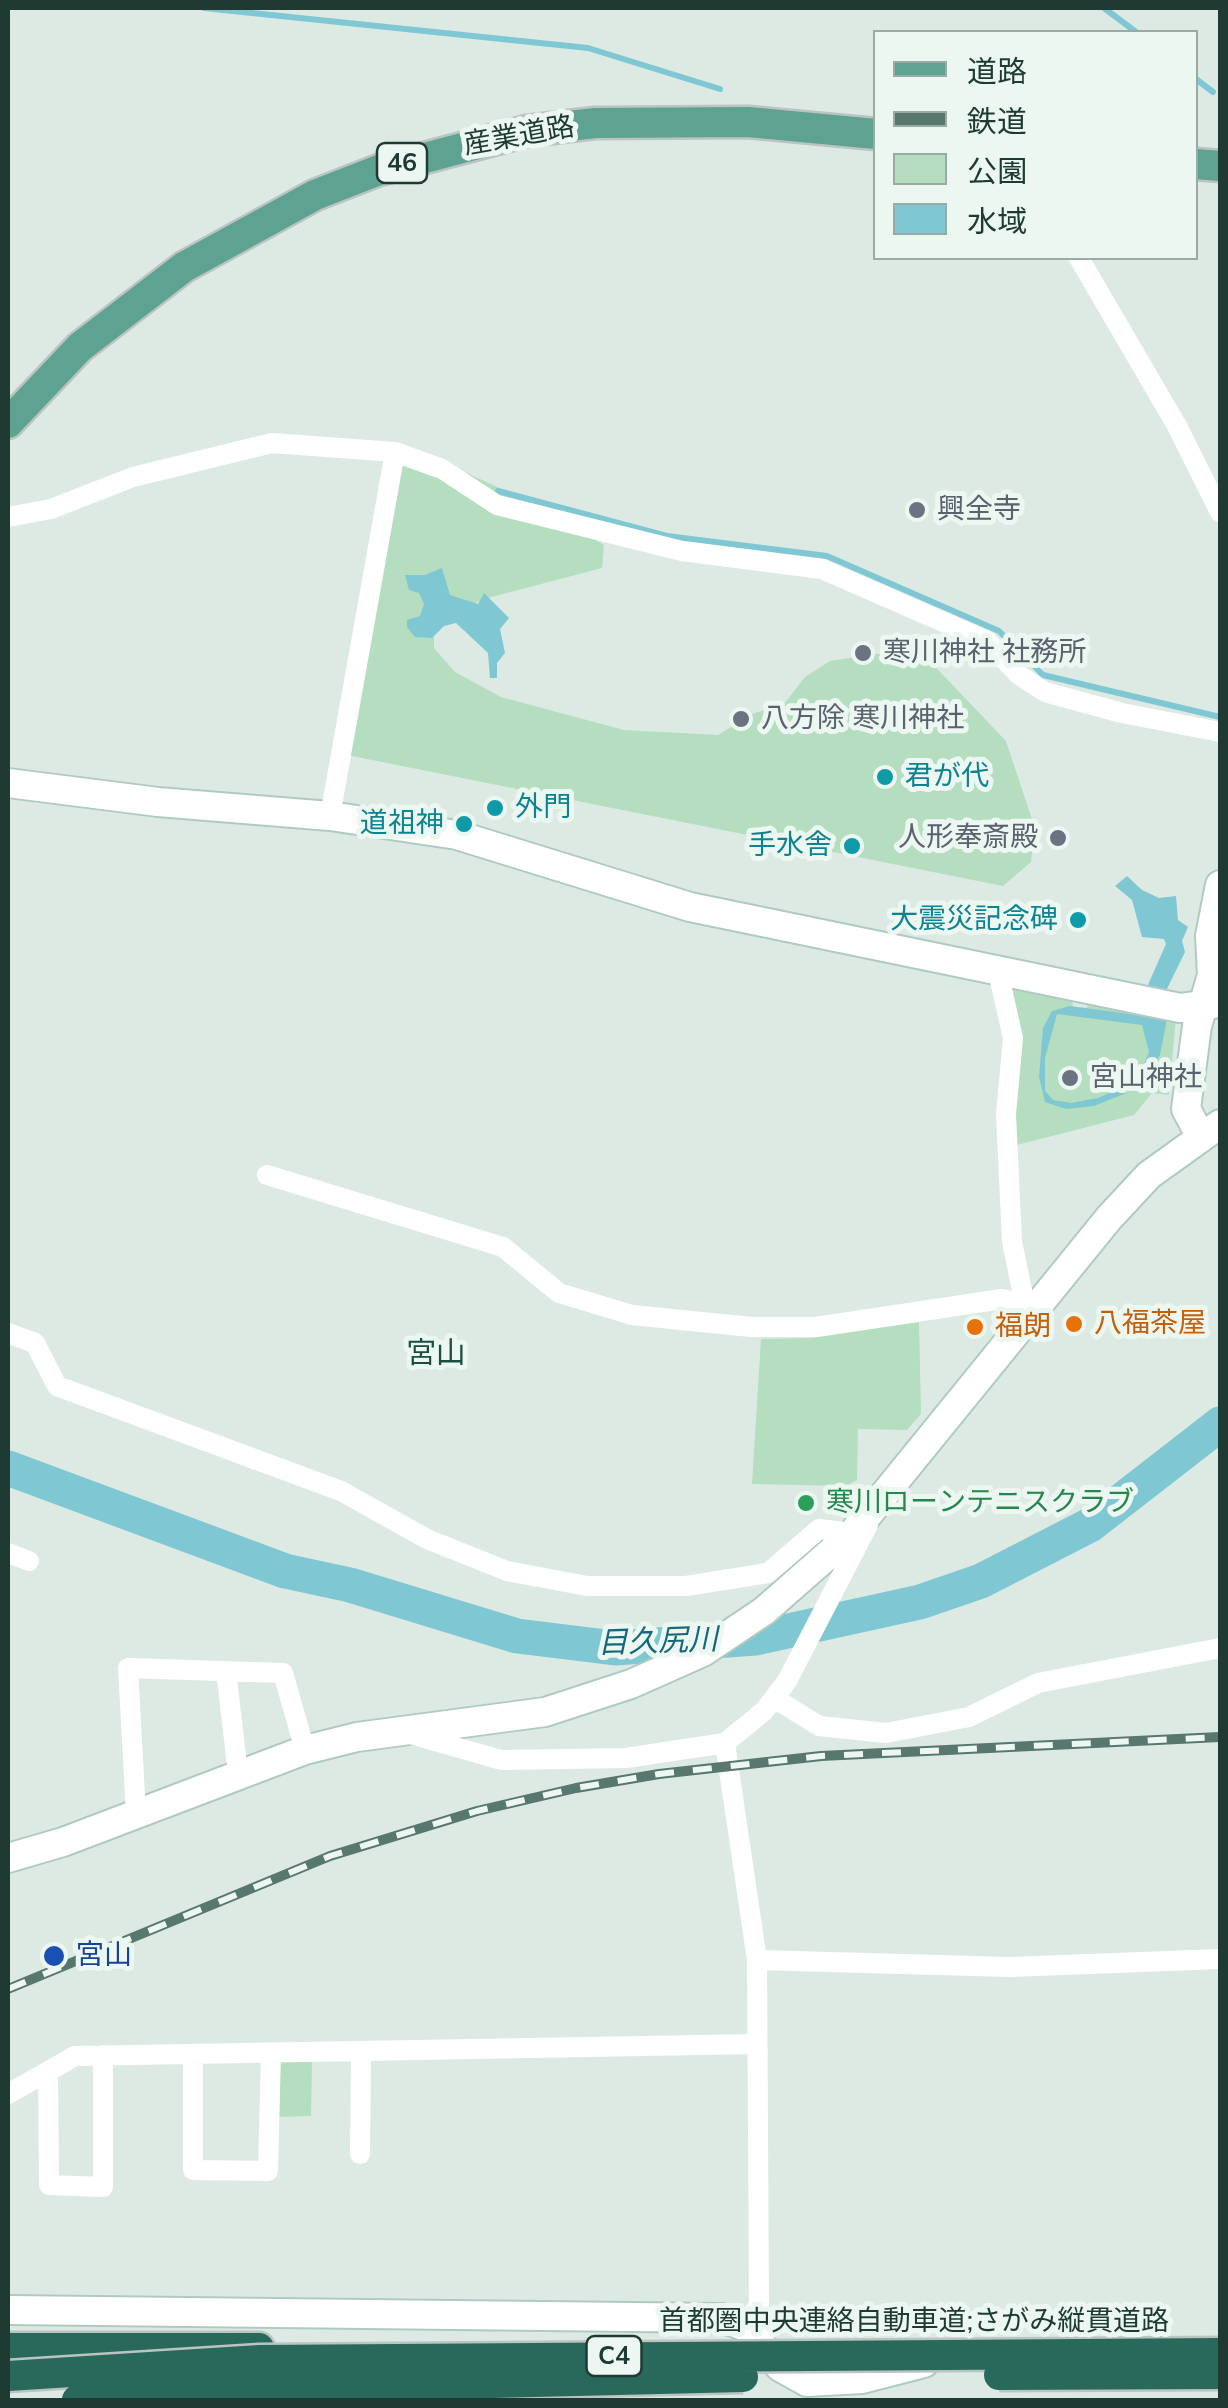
<!DOCTYPE html>
<meta charset="utf-8">
<style>
body{margin:0}
#map{position:relative;width:1228px;height:2408px;overflow:hidden;background:#ddeae4;font-family:Mulish,"Noto Sans JP",sans-serif}
canvas{display:block}
.frame{position:absolute;inset:0;border:10px solid #1e3a33;pointer-events:none}
.legend{position:absolute;left:873px;top:30px;width:325px;height:230px;box-sizing:border-box;background:#edf7f2;border:2px solid #9aaba6;margin:0;padding:12px 18px;list-style:none;font-size:30px;color:#1e3a33}
.legend li{display:flex;align-items:center;gap:20px;height:50px}
.legend b{width:50px;border:2px solid #9aaba6}
</style>
<div id="map">
<canvas width="1228" height="2408"></canvas>
<div class="frame"></div>
<ul class="legend">
<li><b style="height:12px;background:#5ea392"></b>道路</li>
<li><b style="height:12px;background:#57776f"></b>鉄道</li>
<li><b style="height:28px;background:#b4debf"></b>公園</li>
<li><b style="height:28px;background:#80c7d4"></b>水域</li>
</ul>
</div>
<script>
const ctx = document.querySelector('canvas').getContext('2d');
ctx.lineJoin = 'round';
function paint(path, color) { ctx.fillStyle = color; ctx.fill(path, 'evenodd'); }
const poly = rows => new Path2D(rows.map(r => 'M' + r).join(''));
function strokePath(path, color, width, dash) { ctx.strokeStyle = color; ctx.lineWidth = width; ctx.lineCap = dash ? 'butt' : 'round'; ctx.setLineDash(dash || []); ctx.stroke(path); }
function drawText(font, color, halo, rows, align = 'center') {
  ctx.font = font + ' Mulish,"Noto Sans JP",sans-serif'; ctx.lineWidth = 10; ctx.setLineDash([]); ctx.textBaseline = 'middle'; ctx.strokeStyle = halo; ctx.fillStyle = color; for (const [text, x, y, turn = 0] of rows) {
    ctx.save(); ctx.translate(x, y); ctx.rotate((+turn || 0) * Math.PI / 180); ctx.textAlign = isNaN(turn) ? turn : align; if (halo) ctx.strokeText(text, 0, 0); ctx.fillText(text, 0, 0); ctx.restore();
  }
}
paint(poly([
 [401,461,441,461,547,510,604,545,602,568,484,599,434,623,434,648,455,672,501,697,624,730,718,735,752,714,784,704,805,677,830,661,875,654,923,654,1006,741,1035,828,1031,862,1003,886,347,755],
 [1009,979,1071,993,1073,1007,1087,1008,1089,998,1176,1017,1169,1095,1152,1093,1134,1115,1013,1146],
 [919,1322,921,1414,907,1430,858,1429,857,1480,846,1486,752,1484,761,1339,811,1338],
 [277,2059,312,2059,311,2116,277,2117]
]), '#b4debf');
paint(poly([
 [442,568,450,595,478,604,484,593,509,618,500,629,505,653,497,663,497,678,490,678,488,653,456,623,444,626,432,638,415,637,407,627,407,620,420,616,424,604,419,593,409,590,405,575,425,575],
 [1127,876,1142,890,1159,898,1176,896,1178,920,1188,927,1182,941,1185,952,1166,991,1147,987,1166,944,1164,939,1142,937,1132,900,1115,886],
 [1070,1006,1167,1019,1160,1055,1149,1073,1124,1094,1094,1106,1066,1109,1045,1102,1039,1077,1043,1028,1052,1011],
 [1057,1014,1142,1025,1149,1052,1141,1071,1121,1088,1098,1098,1071,1103,1053,1100,1045,1091,1045,1058]
]), '#80c7d4');
strokePath(poly([
 [204,8,588,48,720,89],
 [1104,8,1136,32],
 [1196,79,1213,92],
 [498,491,667,536,827,556,999,631,1043,675,1220,717]
]), '#80c7d4', 6);
strokePath(poly([
 [8,1468,285,1571,350,1585,517,1636,615,1648,756,1638,920,1602,981,1581,1090,1525,1220,1424]
]), '#80c7d4', 35);
const secondary = poly([
 [8,783,158,802,330,816,457,835,690,907,1180,1008,1220,1003],
 [1200,1135,1186,1109,1197,1026,1212,975,1210,936,1220,885],
 [8,1858,63,1842,305,1750,357,1737,545,1712,631,1684,703,1652,764,1611,853,1533,1109,1218,1149,1175,1220,1124],
 [8,2310,722,2318,746,2327,780,2367,807,2382,862,2379,924,2363]
]);
const primary = poly([
 [1196,164,1220,166],
 [8,423,80,347,184,267,315,195,379,170,527,131,595,123,748,122,876,134]
]);
const highway = poly([
 [8,2348,259,2348]
]);
strokePath(secondary, '#afcbc1', 32);
strokePath(primary, '#bcc4c2', 35);
strokePath(highway, '#bcc4c2', 35);
strokePath(poly([
 [1079,258,1177,426,1220,512],
 [8,517,51,509,133,477,272,443,395,452,442,469,497,505,682,551,822,569,987,641,1019,675,1045,692,1122,713,1220,732],
 [330,816,395,452],
 [997,967,1013,1038,1006,1114,1008,1157,1012,1242,1024,1300],
 [267,1175,503,1247,559,1293,632,1315,751,1327,816,1327,1002,1299,1034,1306],
 [8,1333,35,1343,57,1386,341,1491,427,1539,507,1571,587,1586,686,1586,768,1573,819,1529,853,1533],
 [8,1553,29,1561],
 [226,1671,238,1773],
 [774,1698,819,1726,886,1733,969,1717,1038,1683,1220,1648],
 [403,1732,501,1760,626,1758,725,1743,764,1711,787,1681,868,1525],
 [725,1743,757,1960,759,2304,746,2327],
 [136,1814,128,1668,283,1673,305,1750],
 [757,1960,1010,1967,1220,1959],
 [193,2054,193,2170,268,2171,271,2053],
 [48,2071,49,2185,103,2187,103,2055],
 [8,2094,75,2056,757,2044],
 [360,2154,361,2051]
]), '#fff', 20);
strokePath(secondary, '#fff', 28);
strokePath(primary, '#5ea392', 30);
strokePath(highway, '#28695c', 30);
const rail = poly([
 [8,1989,330,1856,477,1811,576,1788,659,1774,821,1756,1220,1737]
]);
strokePath(rail, '#57776f', 10);
strokePath(rail, '#edf7f2', 6, [19]);
const highwayBridge = poly([
 [999,2375,1220,2374],
 [8,2376,260,2360,1220,2353],
 [77,2400,284,2388,743,2377]
]);
strokePath(highwayBridge, '#bcc4c2', 35, []);
strokePath(highwayBridge, '#28695c', 30);
for (const [x, y, r, color] of [
 [917,510,10,"#6b7280"],
 [863,653,10,"#6b7280"],
 [741,719,10,"#6b7280"],
 [885,777,10,"#0f9aa8"],
 [495,808,10,"#0f9aa8"],
 [464,824,10,"#0f9aa8"],
 [1058,838,10,"#6b7280"],
 [852,846,10,"#0f9aa8"],
 [1078,920,10,"#0f9aa8"],
 [1070,1078,10,"#6b7280"],
 [1074,1324,10,"#e8710a"],
 [975,1327,10,"#e8710a"],
 [806,1503,10,"#2e9e5b"],
 [54,1956,12,"#1a4fb4"]
]) { const dot = new Path2D(); dot.arc(x, y, r, 0, 2 * Math.PI); ctx.fillStyle = color; ctx.fill(dot); strokePath(dot, '#edf7f2', 4); }
for (const [x, y, w] of [
 [402,163,50],
 [614,2356,55]
]) { const box = new Path2D(); box.roundRect(x - w / 2, y - 20, w, 40, 8); ctx.fillStyle = '#edf7f2'; ctx.fill(box); strokePath(box, '#1e3a33', 2.5); }
drawText('bold 25px', '#1e3a33', null, [
 ["46",402,163],
 ["C4",614,2356]
]);
drawText('28px', '#1e3a33', '#edf7f2', [
 ["産業道路",519,136,-10],
 ["首都圏中央連絡自動車道;さがみ縦貫道路",914,2322]
]);
drawText('28px', '#5b616d', '#edf7f2', [
 ["興全寺",937,510],
 ["寒川神社 社務所",883,653],
 ["八方除 寒川神社",761,719],
 ["人形奉斎殿",1038,838,"right"],
 ["宮山神社",1090,1078]
], 'left');
drawText('28px', '#0d838f', '#edf7f2', [
 ["君が代",905,777,"left"],
 ["外門",515,808,"left"],
 ["道祖神",444,824],
 ["手水舎",832,846],
 ["大震災記念碑",1058,920]
], 'right');
drawText('28px', '#c56008', '#edf7f2', [
 ["八福茶屋",1094,1324],
 ["福朗",995,1327]
], 'left');
drawText('28px', '#27864d', '#edf7f2', [
 ["寒川ローンテニスクラブ",826,1503]
], 'left');
drawText('28px', '#164399', '#edf7f2', [
 ["宮山",76,1956]
], 'left');
drawText('30px', '#194e41', '#edf7f2', [
 ["宮山",436,1354]
]);
drawText('italic 30px', '#14687a', '#edf7f2', [
 ["目久尻川",658,1642,-2]
]);
</script>
